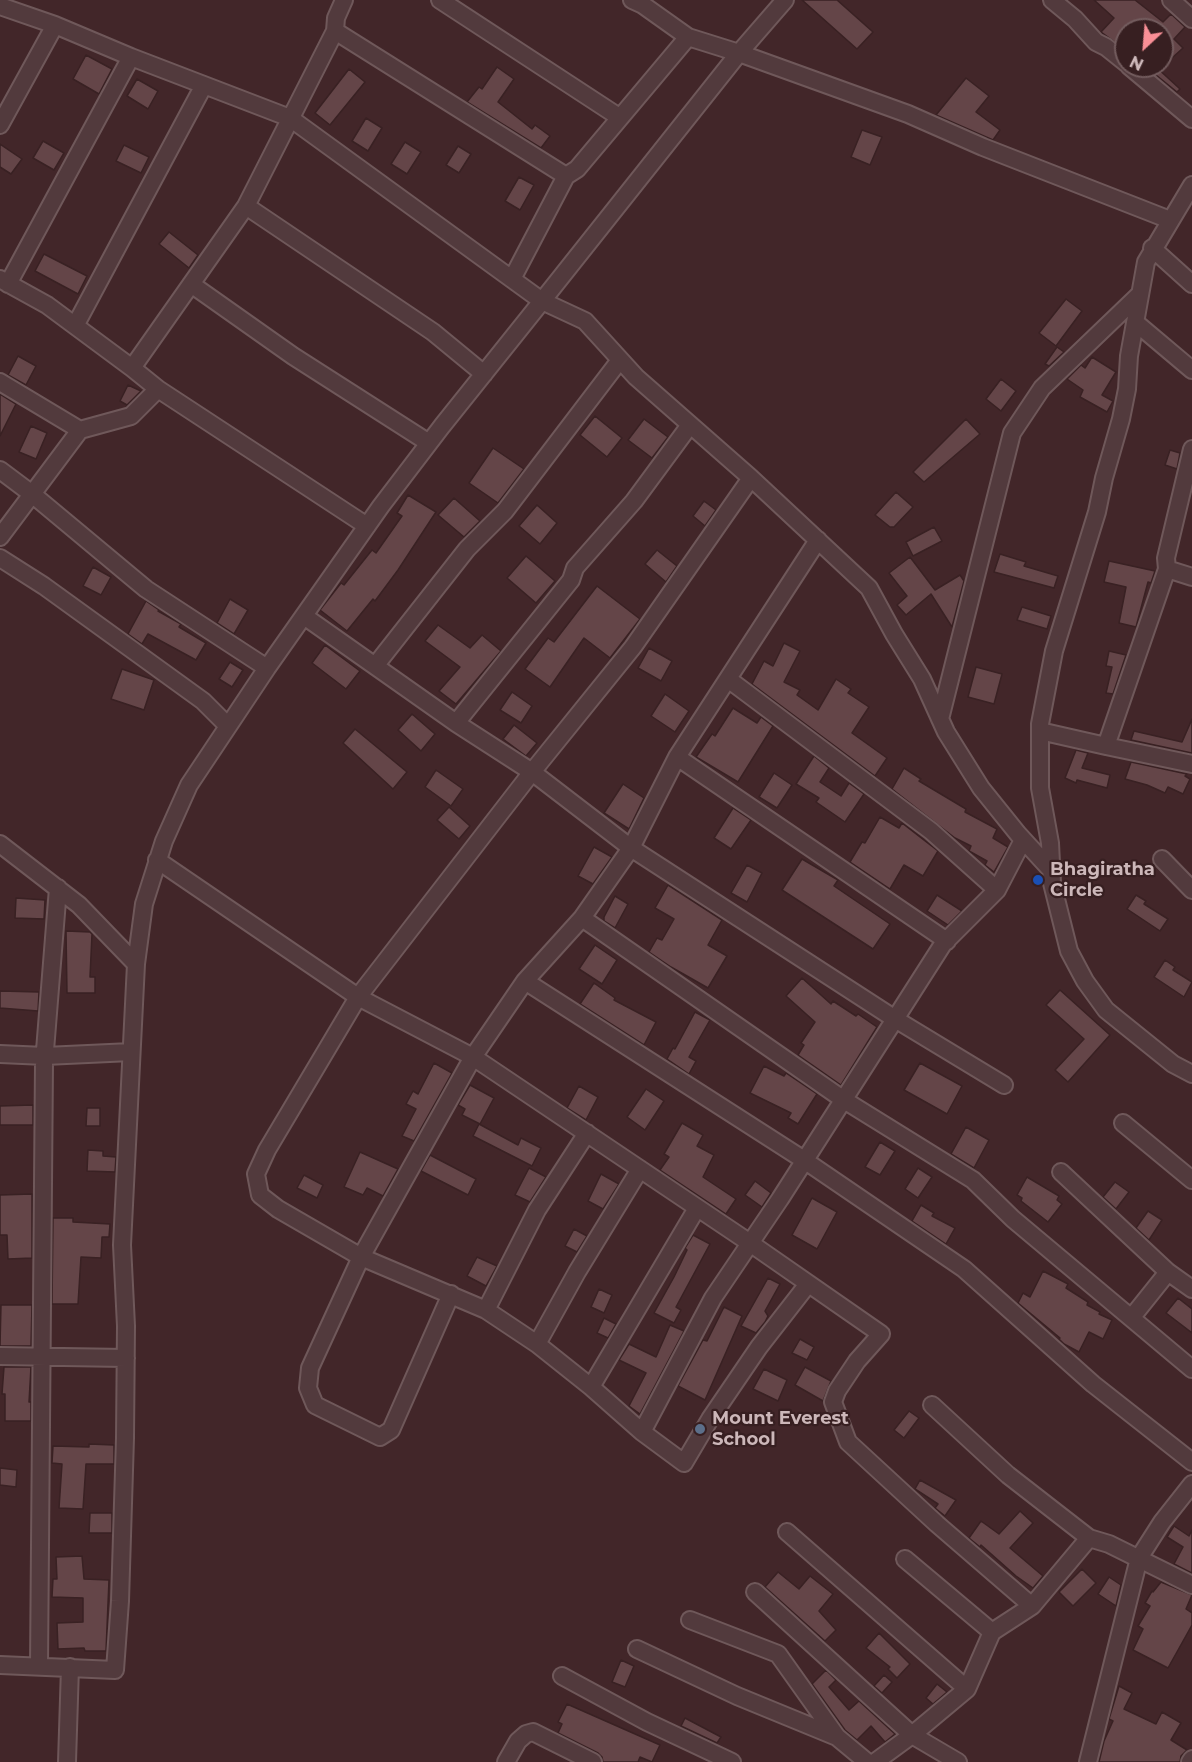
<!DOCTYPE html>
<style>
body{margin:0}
#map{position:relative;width:1192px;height:1762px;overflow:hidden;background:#422629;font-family:Montserrat,sans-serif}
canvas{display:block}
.north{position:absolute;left:1114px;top:18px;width:60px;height:60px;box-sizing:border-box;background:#371f21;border:2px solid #735c5e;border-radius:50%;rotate:206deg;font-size:16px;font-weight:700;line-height:24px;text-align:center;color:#ccb7b9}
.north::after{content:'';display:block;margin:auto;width:21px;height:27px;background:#f98f96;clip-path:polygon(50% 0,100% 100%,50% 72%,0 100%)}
</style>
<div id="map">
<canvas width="1192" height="1762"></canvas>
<div class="north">N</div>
</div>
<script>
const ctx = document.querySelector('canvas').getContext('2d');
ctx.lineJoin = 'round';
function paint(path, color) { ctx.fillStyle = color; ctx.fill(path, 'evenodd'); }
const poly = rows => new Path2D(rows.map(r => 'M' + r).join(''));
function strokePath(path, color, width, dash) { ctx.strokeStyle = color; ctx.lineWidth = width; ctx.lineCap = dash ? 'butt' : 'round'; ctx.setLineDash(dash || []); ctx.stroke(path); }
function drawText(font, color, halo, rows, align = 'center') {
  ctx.font = font + ' Montserrat,sans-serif'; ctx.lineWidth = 4.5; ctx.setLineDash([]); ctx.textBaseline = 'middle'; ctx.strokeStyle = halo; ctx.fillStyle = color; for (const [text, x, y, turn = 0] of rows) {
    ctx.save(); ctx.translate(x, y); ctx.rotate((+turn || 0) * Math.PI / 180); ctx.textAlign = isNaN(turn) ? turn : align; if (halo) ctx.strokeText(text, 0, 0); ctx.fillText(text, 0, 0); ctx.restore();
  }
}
const building = poly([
 [802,0,837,0,873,32,857,49,802,0],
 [1094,0,1135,0,1163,22,1171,14,1185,27,1174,39,1183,48,1162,67,1162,30,1126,30,1126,50,1101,32,1114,18,1094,0],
 [86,55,112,69,99,94,73,79,86,55],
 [1145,66,1155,66,1180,89,1177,92,1145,66],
 [497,67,514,79,498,102,532,129,535,125,550,136,541,148,467,102,479,87,482,89,497,67],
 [349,69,365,82,330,125,315,113,349,69],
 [966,78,989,96,976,112,1000,130,993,140,936,115,966,78],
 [137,79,158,91,148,109,127,96,137,79],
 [366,118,382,128,368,151,352,141,366,118],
 [862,130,882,137,870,165,851,157,862,130],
 [43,141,64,153,54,170,33,158,43,141],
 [405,142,421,152,407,174,391,164,405,142],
 [0,144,22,159,11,174,0,167,0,144],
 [124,145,149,157,141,173,116,161,124,145],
 [458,146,471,154,459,173,446,165,458,146],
 [519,177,534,185,520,210,505,201,519,177],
 [169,232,198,255,189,268,159,244,169,232],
 [44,254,87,276,78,294,35,271,44,254],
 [1066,299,1082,311,1056,346,1039,333,1066,299],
 [1057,347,1064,352,1049,366,1045,364,1057,347],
 [18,356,36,366,26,385,8,375,18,356],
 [1092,357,1116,372,1102,395,1113,401,1107,412,1080,397,1083,390,1067,379,1081,365,1085,368,1092,357],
 [1001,379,1016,391,1001,411,986,399,1001,379],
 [128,385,141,391,127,405,120,401,128,385],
 [0,394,16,404,0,436,0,394],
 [595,416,622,438,607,457,580,435,595,416],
 [644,419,668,437,652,458,628,440,644,419],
 [966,419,980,434,924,482,913,472,966,419],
 [31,426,47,433,36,459,19,452,31,426],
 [493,448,524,469,498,503,469,483,493,448],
 [1170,450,1180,453,1177,469,1165,465,1170,450],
 [896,492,913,507,894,527,890,527,875,515,896,492],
 [408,495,436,512,398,570,375,601,373,599,347,631,320,610,341,583,344,585,372,550,376,553,402,516,397,513,408,495],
 [454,498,480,521,464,537,438,515,454,498],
 [704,501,716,510,705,526,693,516,704,501],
 [537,505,557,523,540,544,519,526,537,505],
 [934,527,942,541,913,556,906,542,934,527],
 [657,550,677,566,666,582,645,564,657,550],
 [1000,554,1026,562,1024,566,1058,576,1054,588,994,572,1000,554],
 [526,556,555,581,536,603,507,578,526,556],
 [910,557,935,590,960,575,964,581,952,627,931,594,906,615,897,605,907,596,889,573,910,557],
 [1109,561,1155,571,1151,583,1148,582,1136,627,1119,623,1126,587,1104,582,1109,561],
 [93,567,111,577,101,595,83,586,93,567],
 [597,586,640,619,610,658,584,638,550,687,525,669,548,638,554,642,597,586],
 [230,599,248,610,234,634,217,623,230,599],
 [146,601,159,610,158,611,181,624,179,627,206,643,196,660,148,634,142,644,128,634,146,601],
 [1022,607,1051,616,1047,629,1017,620,1022,607],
 [438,625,470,648,482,635,501,651,456,704,439,691,460,667,425,641,438,625],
 [784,643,800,651,784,682,800,690,797,695,818,710,836,679,851,689,848,693,869,707,852,733,887,758,875,776,752,684,764,661,773,666,784,643],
 [325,645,360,671,346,689,312,663,325,645],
 [649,648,672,661,661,681,638,668,649,648],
 [1109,651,1126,655,1113,694,1106,693,1112,667,1106,666,1109,651],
 [230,662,243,670,232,687,219,679,230,662],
 [976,667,1002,674,994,704,968,697,976,667],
 [122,669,154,680,144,710,111,699,122,669],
 [512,692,532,706,521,723,500,710,512,692],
 [665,694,689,711,675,732,651,716,665,694],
 [733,708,757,723,761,717,773,726,738,782,696,757,712,734,715,736,733,708],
 [412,714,435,734,421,751,398,730,412,714],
 [1192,719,1192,753,1131,740,1134,731,1182,742,1192,719],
 [514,725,537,743,526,756,503,739,514,725],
 [355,729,407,772,393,789,343,743,355,729],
 [1076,750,1088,753,1082,768,1110,775,1107,788,1077,780,1076,783,1065,778,1076,750],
 [814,756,829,768,820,782,841,796,849,783,864,794,845,822,816,802,819,798,796,784,814,756],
 [1131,762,1187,774,1185,776,1190,779,1183,794,1168,787,1165,793,1147,785,1125,779,1131,762],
 [904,768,921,779,919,781,966,809,965,812,997,829,993,838,1008,847,994,872,985,865,987,861,969,851,971,846,955,838,892,789,904,768],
 [436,770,463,789,451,806,425,787,436,770],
 [774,773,792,785,777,808,759,797,774,773],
 [623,784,644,798,629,829,604,813,623,784],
 [449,807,470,826,459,839,437,820,449,807],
 [733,808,751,820,731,849,714,838,733,808],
 [880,817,899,828,902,823,938,851,923,876,904,865,890,889,850,862,862,842,865,843,880,817],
 [594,847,612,857,593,884,578,876,594,847],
 [802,859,838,880,834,886,890,924,873,949,782,890,802,859],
 [747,865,762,873,747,902,731,893,747,865],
 [668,885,722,920,708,945,727,956,708,988,671,967,649,952,657,938,662,940,674,919,655,908,668,885],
 [937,895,962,911,948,925,927,911,937,895],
 [1136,895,1146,901,1144,904,1168,919,1160,931,1127,909,1136,895],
 [615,896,628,904,615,928,604,921,604,917,615,896],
 [16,898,45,900,44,919,15,918,16,898],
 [66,931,90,932,92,934,90,977,95,977,95,993,67,993,66,931],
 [595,945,617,960,602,984,579,969,595,945],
 [1165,960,1175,967,1173,970,1192,982,1184,997,1154,977,1165,960],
 [802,978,831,1004,833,1001,856,1016,858,1014,877,1027,841,1085,798,1055,804,1045,801,1043,815,1022,786,996,802,978],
 [594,983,615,998,614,1000,656,1022,644,1045,580,1004,594,983],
 [1060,990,1110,1035,1068,1082,1055,1070,1084,1039,1046,1005,1060,990],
 [0,991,39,992,38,1011,0,1008,0,991],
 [695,1012,710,1020,689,1057,696,1061,689,1074,667,1059,673,1048,675,1049,695,1012],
 [434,1063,452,1073,414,1141,402,1136,416,1109,406,1104,413,1091,418,1094,434,1063],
 [920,1063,962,1086,947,1114,904,1090,920,1063],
 [764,1066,784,1076,786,1073,817,1094,798,1124,788,1118,791,1113,750,1093,764,1066],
 [470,1085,494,1098,480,1124,462,1115,465,1109,458,1105,470,1085],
 [579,1086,598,1097,586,1120,567,1108,579,1086],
 [646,1089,664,1101,645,1130,627,1117,646,1089],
 [33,1105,33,1125,0,1125,0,1106,33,1105],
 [87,1108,100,1108,100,1126,86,1126,87,1108],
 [682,1123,703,1135,697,1146,714,1155,703,1177,736,1199,726,1214,660,1170,669,1157,664,1154,682,1123],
 [479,1124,518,1145,521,1138,541,1148,532,1166,473,1136,479,1124],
 [966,1127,989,1140,974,1168,951,1154,966,1127],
 [880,1142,895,1151,880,1175,865,1167,880,1142],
 [88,1150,103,1151,103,1156,116,1157,115,1172,87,1171,88,1150],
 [360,1152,398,1169,383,1196,367,1188,363,1195,344,1187,360,1152],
 [430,1155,476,1179,468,1195,421,1171,430,1155],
 [529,1168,546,1177,530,1202,515,1195,529,1168],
 [918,1168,932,1177,918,1198,905,1189,918,1168],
 [601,1174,619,1184,603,1209,588,1201,601,1174],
 [304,1175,323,1185,317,1198,297,1188,304,1175],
 [1027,1177,1059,1196,1057,1200,1062,1204,1048,1222,1021,1201,1022,1198,1017,1195,1027,1177],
 [755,1181,771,1193,762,1207,745,1195,755,1181],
 [1115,1182,1129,1192,1116,1209,1103,1197,1115,1182],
 [32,1194,32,1258,8,1259,7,1235,0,1235,0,1195,32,1194],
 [812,1198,837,1212,817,1249,792,1235,812,1198],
 [921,1205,934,1213,932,1216,955,1228,946,1244,912,1221,921,1205],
 [1148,1211,1162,1220,1149,1240,1136,1228,1148,1211],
 [53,1218,73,1218,73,1222,110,1224,109,1237,102,1237,101,1258,81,1257,78,1304,52,1304,53,1218],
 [574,1229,587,1236,577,1252,565,1246,574,1229],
 [693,1235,710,1244,676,1307,681,1310,674,1323,654,1313,674,1277,687,1250,685,1248,693,1235],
 [477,1257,497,1266,486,1286,467,1276,477,1257],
 [1043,1271,1068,1284,1066,1288,1088,1302,1087,1305,1100,1312,1099,1314,1112,1320,1103,1339,1089,1332,1079,1352,1064,1344,1059,1339,1060,1338,1018,1303,1023,1293,1030,1297,1043,1271],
 [768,1278,780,1284,765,1311,768,1316,765,1322,756,1333,741,1326,768,1278],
 [599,1289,612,1295,604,1313,591,1307,599,1289],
 [1178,1298,1192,1309,1192,1333,1166,1313,1178,1298],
 [1,1305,32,1305,31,1346,0,1346,1,1305],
 [724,1307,742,1316,705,1400,678,1386,703,1340,707,1341,724,1307],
 [604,1318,616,1324,608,1338,597,1333,604,1318],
 [670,1325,684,1331,640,1414,629,1406,646,1373,619,1360,629,1344,656,1357,670,1325],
 [800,1339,814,1347,807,1360,792,1353,800,1339],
 [4,1367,31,1367,29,1402,31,1402,31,1421,5,1421,5,1394,2,1394,4,1367],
 [805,1367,831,1381,823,1401,795,1385,805,1367],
 [764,1369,787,1380,778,1401,753,1389,764,1369],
 [909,1411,919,1418,904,1438,894,1430,909,1411],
 [89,1444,114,1445,114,1464,86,1464,83,1509,59,1508,62,1464,52,1463,53,1446,89,1447,89,1444],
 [0,1468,17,1470,16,1487,0,1485,0,1468],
 [920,1480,956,1500,945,1516,935,1508,938,1504,915,1489,920,1480],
 [1020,1511,1033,1523,1010,1548,1043,1576,1033,1588,1016,1576,981,1545,980,1547,969,1538,981,1521,999,1534,1020,1511],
 [90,1513,112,1513,112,1533,89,1533,90,1513],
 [1174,1526,1189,1536,1192,1530,1192,1573,1174,1564,1183,1547,1167,1537,1174,1526],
 [82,1556,84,1579,109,1580,106,1651,85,1651,84,1648,58,1649,57,1623,83,1622,83,1598,52,1597,53,1579,57,1579,56,1557,82,1556],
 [1082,1569,1096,1583,1073,1606,1059,1592,1082,1569],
 [778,1572,799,1589,810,1576,833,1594,819,1611,836,1630,825,1641,765,1587,778,1572],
 [1109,1577,1121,1585,1116,1606,1098,1594,1109,1577],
 [1161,1582,1192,1595,1186,1609,1192,1613,1192,1625,1168,1668,1133,1650,1143,1629,1138,1626,1150,1606,1145,1603,1152,1591,1153,1592,1161,1582],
 [879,1633,910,1664,897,1678,888,1669,890,1667,866,1648,879,1633],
 [621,1660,634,1666,625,1687,612,1682,621,1660],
 [826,1670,836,1680,829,1687,849,1710,859,1701,895,1734,885,1742,871,1726,857,1740,845,1730,812,1684,826,1670],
 [884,1675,892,1682,882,1693,874,1686,884,1675],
 [937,1684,947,1692,933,1704,926,1698,937,1684],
 [1119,1686,1132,1693,1124,1709,1156,1724,1162,1712,1181,1723,1171,1740,1187,1750,1181,1756,1180,1762,1099,1762,1104,1741,1113,1721,1109,1719,1119,1686],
 [567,1704,660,1745,652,1762,640,1757,638,1762,603,1762,602,1757,598,1753,558,1733,562,1724,558,1722,567,1704],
 [685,1718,721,1737,717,1743,681,1726,685,1718]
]);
paint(building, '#644548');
strokePath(building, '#392123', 1.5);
const minor = poly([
 [440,0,619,117],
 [632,0,643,5,688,37,739,53,908,114,983,147,1170,220],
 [1052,0,1075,19,1096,42,1106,47,1126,63],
 [1171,0,1192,19],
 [0,6,55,25,131,57,290,118,542,301,739,53,785,0],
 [335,31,566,176],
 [1129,66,1192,119],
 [0,125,55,25],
 [1192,185,1146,262,1129,356,1127,389,1121,419,1104,478,1097,512,1054,651,1040,724,1040,788,1050,843,1052,883,1069,951,1085,981,1106,1010,1173,1064,1192,1074],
 [246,206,433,332,484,374],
 [1152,248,1192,284],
 [0,279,47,305,132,368],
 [512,279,566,176,577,169,688,37],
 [8,284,131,57],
 [191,284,293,356,429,443],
 [1135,322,1192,370],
 [75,326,204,85],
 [0,382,80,430,131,416,158,389,367,526],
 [158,389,132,368,246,206,335,31,336,18,344,0],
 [1192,449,1166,558,1167,569,1106,746,1192,764],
 [0,470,32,494,146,589,267,668],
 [0,537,80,430],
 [818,540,677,757,631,848,582,918,525,981,473,1057,750,1243,881,1334,857,1361,837,1391,833,1402,848,1442,937,1524,1032,1606],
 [0,558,44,586,203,701,228,726],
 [1167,569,1192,577],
 [304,616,456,723,532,772,631,848,895,1019,1004,1085],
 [375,666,467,549,505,511,620,360],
 [728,679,931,831,997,890],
 [940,719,1012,433,1042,388,1140,294],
 [456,723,571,580,575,568,634,501,690,425],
 [1040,731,1106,746],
 [677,757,947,941],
 [0,844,79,905,136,964],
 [1162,859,1192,890],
 [157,860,358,997,473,1057,361,1257,310,1368,308,1388,315,1405,380,1437,391,1430,451,1294],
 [582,918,844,1100,973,1180,1013,1219,1192,1369],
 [525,981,804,1160,964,1269,1093,1384,1192,1462],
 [0,1054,45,1056,131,1052],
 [1123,1123,1192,1180],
 [1061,1172,1168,1272,1192,1289],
 [697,1208,591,1387,537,1344,486,1310,361,1257,278,1209,260,1195,256,1174,267,1150,358,997,532,772,633,647,751,478],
 [486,1310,537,1210,587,1133],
 [1132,1317,1168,1272],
 [537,1344,577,1272,640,1169],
 [0,1356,126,1358],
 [591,1387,642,1432,684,1463,710,1419,759,1347,808,1284],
 [932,1405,1008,1475,1089,1538],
 [642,1432,713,1298,780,1199,943,944,997,890,1023,840],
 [787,1532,967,1689],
 [905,1559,992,1632],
 [755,1592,912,1735,967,1689,992,1632,1032,1606,1089,1538,1109,1544,1192,1585],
 [690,1620,778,1654,837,1737,867,1762],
 [637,1649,737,1696,837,1737],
 [0,1665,115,1670,120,1601,125,1438,126,1326,122,1245,136,964,144,904,164,841,189,785,267,668,381,506,442,426,542,301,585,321,636,377,751,478,869,588,894,634,922,679,946,732,981,788,1018,834,1051,870],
 [39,1666,44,1063,58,888],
 [562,1676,647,1722,732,1762],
 [67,1762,70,1667],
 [506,1762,518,1741,526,1734,533,1732,593,1762],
 [875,1762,912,1735,958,1762],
 [1088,1762,1139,1558,1162,1522,1192,1484],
 [1190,1762,1192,1759]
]);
strokePath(minor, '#6f585a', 20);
strokePath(minor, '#523a3d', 16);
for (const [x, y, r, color] of [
 [1038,880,6,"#1a4fb4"],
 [700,1429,6,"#5c6f8a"]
]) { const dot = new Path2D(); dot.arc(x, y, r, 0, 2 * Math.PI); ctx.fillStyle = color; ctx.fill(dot); strokePath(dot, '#371f21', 2); }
drawText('bold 18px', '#ccb7b9', '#371f21', [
 ["Bhagiratha",1050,870],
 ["Circle",1050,891],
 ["Mount Everest",712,1419],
 ["School",712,1440]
], 'left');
</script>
